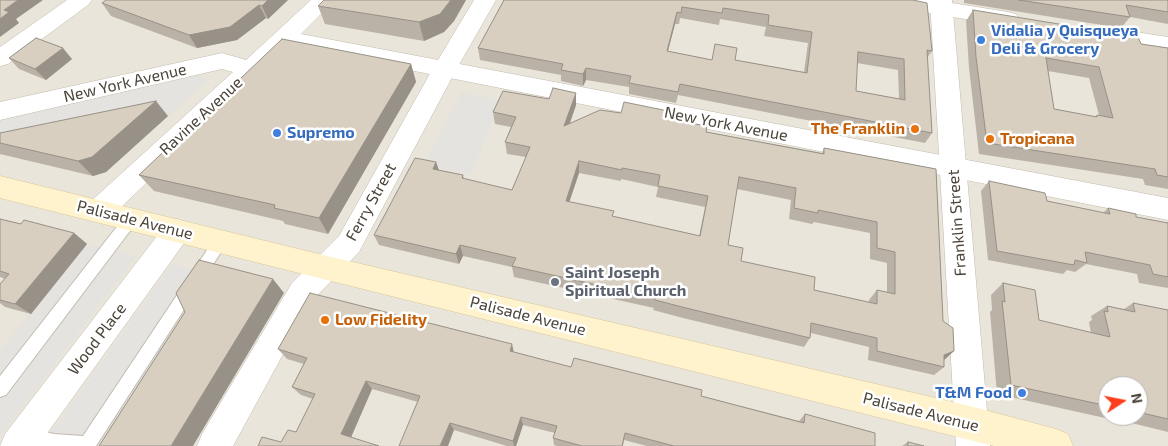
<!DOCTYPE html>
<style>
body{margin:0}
#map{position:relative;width:1168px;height:446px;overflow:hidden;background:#f6f3ec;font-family:"Exo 2",sans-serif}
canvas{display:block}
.north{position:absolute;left:1098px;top:376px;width:50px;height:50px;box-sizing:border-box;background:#fff;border:1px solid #b7b4b0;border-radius:50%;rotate:79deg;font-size:14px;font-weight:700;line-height:20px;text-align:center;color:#4b4439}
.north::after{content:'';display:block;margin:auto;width:18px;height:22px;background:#fc3f1d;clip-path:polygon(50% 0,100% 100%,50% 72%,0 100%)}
</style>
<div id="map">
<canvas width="1168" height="446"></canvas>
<div class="north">N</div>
</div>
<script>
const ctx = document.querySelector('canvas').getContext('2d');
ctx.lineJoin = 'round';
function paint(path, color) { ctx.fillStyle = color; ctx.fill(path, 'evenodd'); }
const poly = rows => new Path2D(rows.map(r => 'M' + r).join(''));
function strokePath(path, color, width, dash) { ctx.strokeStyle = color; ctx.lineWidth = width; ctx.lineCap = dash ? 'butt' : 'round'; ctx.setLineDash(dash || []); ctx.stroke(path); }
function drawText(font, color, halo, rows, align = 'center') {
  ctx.font = font + ' "Exo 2",sans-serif'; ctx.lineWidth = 5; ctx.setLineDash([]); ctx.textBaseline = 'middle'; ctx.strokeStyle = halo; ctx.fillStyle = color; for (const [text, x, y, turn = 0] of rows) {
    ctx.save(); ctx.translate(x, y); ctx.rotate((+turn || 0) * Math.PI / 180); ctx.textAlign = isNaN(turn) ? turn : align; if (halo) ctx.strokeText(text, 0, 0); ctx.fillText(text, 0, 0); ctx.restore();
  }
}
paint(poly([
 [0,0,1168,0,1168,446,0,446],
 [1108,386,1138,386,1138,416,1108,416]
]), '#eae5da');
paint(poly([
 [198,75,209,80,159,124,149,120,8,156,0,154,0,120],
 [462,92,502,101,470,175,423,165],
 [87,244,136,256,0,436,0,351],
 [172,264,212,274,124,446,42,446]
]), '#e5e3e0');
const service = poly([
 [131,213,136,215,138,219,136,223,6,395,0,397,0,376,126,215,131,213],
 [220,236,225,238,227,242,225,246,96,446,36,446,19,441,17,435,19,429,25,427,54,434,83,436,215,238,220,236]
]);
const minor = poly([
 [67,0,92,0,88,5,8,64,0,66,0,47,67,0],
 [474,0,496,0,456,70,359,252,312,301,233,446,197,446,202,434,292,283,339,236,432,70,474,0],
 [930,0,952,0,990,446,956,446,930,0],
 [177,219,187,223,191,231,187,239,38,446,0,446,5,434,167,223,177,219]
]);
const tertiary = poly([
 [311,0,335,0,301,34,1168,198,1168,220,288,46,109,219,99,222,89,219,85,211,89,203,233,72,222,69,0,120,0,102,222,53,246,60,311,0],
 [880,0,933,0,1008,12,1016,14,1019,19,1016,24,1008,26,891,7,884,5,880,0],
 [1102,27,1168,37,1168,53,1094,39,1091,34,1094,29,1102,27]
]);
const secondary = poly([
 [0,176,327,256,970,406,1056,429,1068,434,1073,446,994,446,327,280,0,198,0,176]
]);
strokePath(service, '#c2bbae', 2);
strokePath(minor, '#c2bbae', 1);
strokePath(tertiary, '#c2bbae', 1);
strokePath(secondary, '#d6c79b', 1);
paint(service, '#fff');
paint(minor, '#fff');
paint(tertiary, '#fff');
paint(secondary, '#fff3cd');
paint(poly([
 [288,0,268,19,266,18,237,40,197,48,111,16,102,3],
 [324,0,466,0,454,21,444,32,424,41,325,24,318,6],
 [504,0,913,0,932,51,927,58,932,133,925,143,678,95,676,103,629,94,629,87,586,80,583,86,561,81,561,75,480,60,478,48],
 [680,18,719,25,720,19,766,27,764,36,808,43,804,72,735,60,712,60,668,51,675,24,679,24],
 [857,63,898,70,899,99,856,91],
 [964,0,1168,0,1168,24,1130,17,1121,28,964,3],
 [973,10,1141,44,1168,48,1168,189,1145,185,1143,179,979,154,969,68,966,21],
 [1048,71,1089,78,1099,115,1097,115,1095,117,1054,109],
 [9,58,72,59,46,80,19,69],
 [411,64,416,82,328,234,285,224,283,221,154,191,139,175],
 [576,105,570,124,621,113,673,112,672,120,706,132,822,153,824,148,936,169,943,321,954,351,944,360,944,367,934,375,868,360,869,347,811,333,810,338,804,347,683,318,653,310,654,308,514,277,512,267,463,256,459,264,379,245,374,235,436,162,439,170,463,175,464,179,512,190,526,157,507,154,505,142,511,127,495,124,493,112],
 [579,173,621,181,621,179,658,187,656,197,705,207,699,236,613,217,569,202],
 [737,189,791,200,789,219,812,224,814,222,870,233,870,259,887,263,887,292,877,290,869,300,869,302,814,290,741,261,728,245],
 [168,116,106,172,93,176,0,154,0,133],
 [989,181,1047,201,1103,213,1108,208,1136,217,1166,223,1168,222,1168,288,1139,283,1137,274,1086,264,1075,272,1067,270,1063,274,988,260,981,191],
 [0,219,21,224,74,233,87,244,31,314,5,307,0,303,0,284,5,279,0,277],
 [1003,283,1039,320,1091,333,1089,322,1092,320,1091,316,1107,306,1124,309,1133,303,1168,310,1168,432,1107,417,1105,418,997,394,990,312,992,310,991,295],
 [1108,386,1138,386,1138,416,1108,416],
 [278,349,514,352,571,367,701,396,799,421,805,414,875,446,647,446,624,440,623,446,557,446,554,445,553,438,555,433,523,425,516,446,507,446,454,430,418,402,372,389,351,437,281,442,296,432,313,399,301,395,292,387,304,364,287,359],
 [908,442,908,446,902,446]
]), '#bab2a6');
paint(poly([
 [18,0,43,0,16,19,19,23,0,37,0,19,4,10],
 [268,0,288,0,268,19,262,6],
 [451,0,466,0,454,21,444,32,424,41,419,22],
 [259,5,266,18,237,40,197,48,189,35],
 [677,12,675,24,665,62,667,51],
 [63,48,72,59,46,80,35,69],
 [411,64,416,82,328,234,319,218],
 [586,68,586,80,583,86,583,74],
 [576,93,576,105,564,138,564,126],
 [156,101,168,116,106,172,93,176,78,161],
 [579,161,579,173,566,212,566,201],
 [436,162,440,174,433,169],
 [74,233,87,244,31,314,15,304],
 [460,245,463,256,459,264,456,254],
 [273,279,284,293,193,446,171,446],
 [512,344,514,353,510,351],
 [954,351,944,360,944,355],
 [366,381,372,389,349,442,341,434],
 [521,417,523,425,516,446,514,446,513,441],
 [450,423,454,430,448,446,440,446]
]), '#979187');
const building = poly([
 [0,0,18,0,4,10,9,12,0,19,0,0],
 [106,0,268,0,262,6,259,5,230,27,189,35,102,3,106,0],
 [324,0,451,0,440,14,419,22,318,6,324,0],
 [504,0,913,0,927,3,932,51,927,50,932,133,680,84,678,92,629,83,631,76,586,68,583,74,561,70,563,64,478,48,504,0],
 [682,7,722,13,723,8,769,15,768,25,812,32,807,73,735,60,737,48,715,44,712,60,667,51,677,12,681,13,682,7],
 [858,52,904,59,905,100,856,91,858,52],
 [1019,0,1168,0,1168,12,1126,5,1130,17,1019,0],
 [973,10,1138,37,1141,44,1168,48,1168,177,1157,175,1155,169,987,143,976,57,973,10],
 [1046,58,1099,67,1113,118,1097,115,1097,117,1054,109,1046,58],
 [36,38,63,48,35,69,9,58,36,38],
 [282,39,411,64,319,218,274,208,275,205,139,175,282,39],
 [553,88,576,93,564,126,600,110,621,113,624,102,673,112,671,120,707,126,706,132,824,154,824,148,936,169,943,321,953,328,954,351,944,355,944,367,877,351,877,338,811,323,810,338,686,308,655,300,656,298,512,266,516,258,460,245,456,254,374,235,415,158,436,162,433,169,463,175,462,178,512,190,530,147,505,142,516,117,493,112,503,91,549,99,553,88],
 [579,161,622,170,622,168,660,175,658,186,708,196,700,236,612,216,614,211,566,201,579,161],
 [739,177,796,188,794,208,818,213,818,210,877,222,877,248,895,252,895,294,877,290,877,304,814,290,815,277,741,261,743,248,728,245,739,177],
 [156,101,92,157,78,161,0,143,0,133,156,101],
 [989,181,1045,193,1047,201,1110,214,1108,208,1136,214,1136,217,1168,223,1168,277,1153,274,1150,265,1085,252,1087,263,1075,260,1074,265,997,251,989,181],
 [0,219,21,224,24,220,74,233,15,304,0,300,0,284,9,274,0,271,0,219],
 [199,260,273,279,171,446,99,446,185,312,176,293,199,260],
 [1003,283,1035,290,1039,320,1110,337,1104,311,1108,312,1107,306,1135,312,1133,303,1168,310,1168,419,1138,412,1138,386,1108,386,1108,406,1011,385,1002,301,1005,302,1003,283],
 [310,293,512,344,510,351,571,367,574,358,702,390,701,396,804,423,805,414,875,433,875,446,674,446,625,433,622,446,582,446,553,438,557,426,521,417,513,441,450,423,440,446,399,446,420,396,366,381,341,434,379,446,258,446,262,437,281,442,288,430,296,432,315,394,292,387,307,358,278,349,310,293],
 [908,442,924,446,908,446,908,442]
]);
paint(building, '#d8cfc1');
strokePath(building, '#979187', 1);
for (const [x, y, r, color] of [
 [981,40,5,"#3f7fe0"],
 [915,129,5,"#e8710a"],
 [277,133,5,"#3f7fe0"],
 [990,139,5,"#e8710a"],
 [555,282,5,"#6b7280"],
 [325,320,5,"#e8710a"],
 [1022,393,5,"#3f7fe0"]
]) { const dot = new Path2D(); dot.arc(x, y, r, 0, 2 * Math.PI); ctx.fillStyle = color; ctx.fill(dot); strokePath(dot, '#fff', 2); }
drawText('bold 16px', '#366cbe', '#fff', [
 ["Vidalia y Quisqueya",991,31],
 ["Deli & Grocery",991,49],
 ["Supremo",287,133],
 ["T&M Food",1012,393,"right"]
], 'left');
drawText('16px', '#4b4439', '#fff', [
 ["New York Avenue",125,83,-13],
 ["Ravine Avenue",201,116,-43],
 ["New York Avenue",726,124,11],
 ["Ferry Street",371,202,-61],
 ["Palisade Avenue",135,220,14],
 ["Franklin Street",957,223,-94],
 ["Palisade Avenue",528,316,14],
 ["Wood Place",97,339,-53],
 ["Palisade Avenue",921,412,14]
]);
drawText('bold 16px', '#c56008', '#fff', [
 ["The Franklin",905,129,"right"],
 ["Tropicana",1000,139],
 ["Low Fidelity",335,320]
], 'left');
drawText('bold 16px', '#5b616d', '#fff', [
 ["Saint Joseph",565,273],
 ["Spiritual Church",565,291]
], 'left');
</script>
